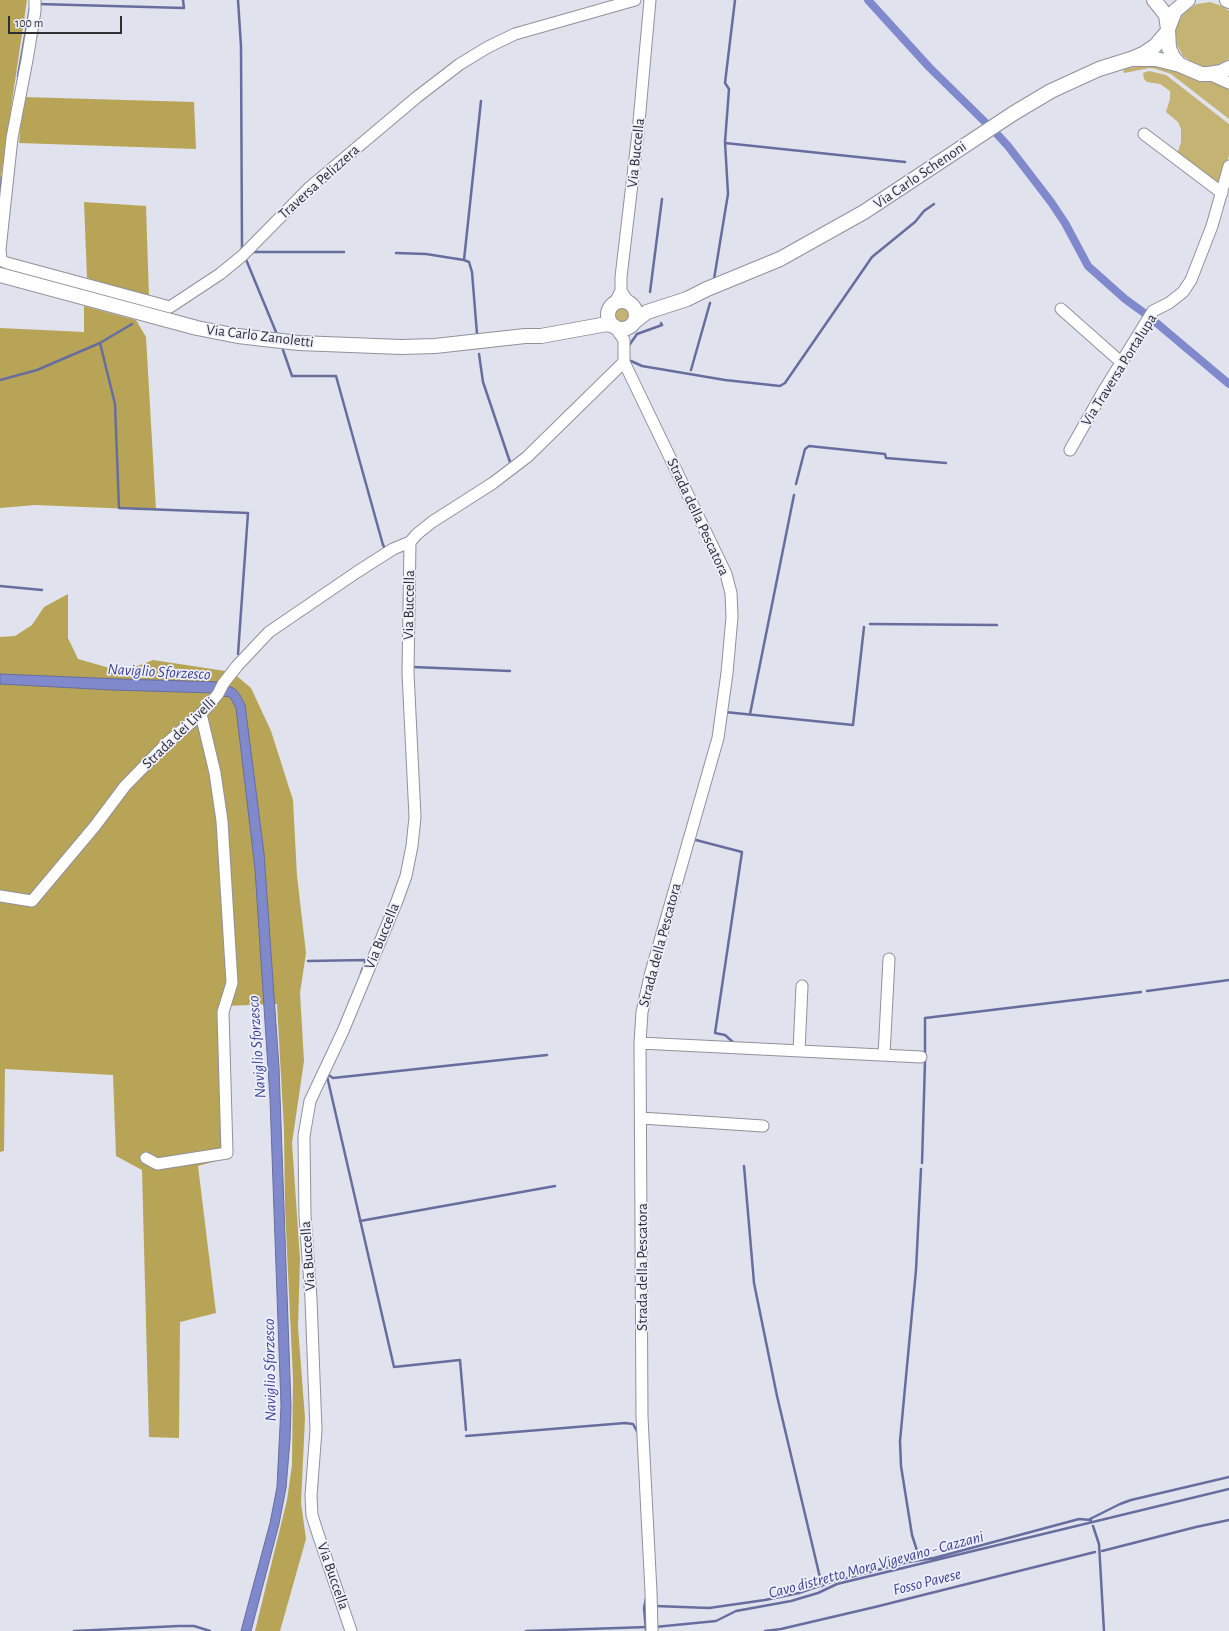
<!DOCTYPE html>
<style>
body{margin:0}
#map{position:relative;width:1229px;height:1631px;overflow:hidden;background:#e0e2ee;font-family:"Alegreya Sans",sans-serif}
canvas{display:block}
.scale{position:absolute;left:8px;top:16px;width:114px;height:18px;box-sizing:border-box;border:2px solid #2e2e33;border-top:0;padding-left:5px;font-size:12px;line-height:14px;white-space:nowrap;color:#2e2e33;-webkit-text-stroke:3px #edeffb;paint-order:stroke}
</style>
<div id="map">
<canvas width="1229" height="1631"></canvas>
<div class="scale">100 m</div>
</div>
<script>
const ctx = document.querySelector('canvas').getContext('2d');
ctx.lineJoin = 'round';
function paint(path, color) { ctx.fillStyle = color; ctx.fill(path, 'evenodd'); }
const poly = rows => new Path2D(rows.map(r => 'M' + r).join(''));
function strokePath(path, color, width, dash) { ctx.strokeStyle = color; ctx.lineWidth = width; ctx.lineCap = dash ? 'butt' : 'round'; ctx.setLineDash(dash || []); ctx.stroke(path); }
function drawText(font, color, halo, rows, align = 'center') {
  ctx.font = font + ' "Alegreya Sans",sans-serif'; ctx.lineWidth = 3.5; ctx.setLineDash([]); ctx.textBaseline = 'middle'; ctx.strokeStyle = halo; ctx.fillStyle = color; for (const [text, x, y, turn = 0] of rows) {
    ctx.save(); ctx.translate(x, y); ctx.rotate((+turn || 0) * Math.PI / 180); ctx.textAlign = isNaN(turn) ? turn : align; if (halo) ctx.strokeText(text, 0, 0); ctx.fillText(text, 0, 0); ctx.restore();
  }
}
paint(poly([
 [1210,2,1222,6,1229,11,1229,59,1217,65,1205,67,1193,63,1183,56,1177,45,1175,33,1178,21,1186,11,1197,4],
 [1151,64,1178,71,1199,80,1222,84,1229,87,1229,119,1171,74,1156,69,1150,68,1124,73,1123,69],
 [1149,71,1166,75,1229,124,1229,155,1220,188,1177,155,1181,142,1181,129,1178,122,1166,112,1170,99,1170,91,1160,84,1147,82,1144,79,1143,73],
 '612 314a10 10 0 1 1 20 0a10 10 0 1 1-20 0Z'
]), '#c4b373');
paint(poly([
 [0,0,27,0,0,183],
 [23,97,194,102,196,149,19,143],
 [84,202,146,206,149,297,87,278],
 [84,306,136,320,146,337,156,510,35,505,0,508,0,328,84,332],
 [68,594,68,638,78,659,113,669,127,670,153,660,232,672,251,688,271,731,293,800,297,876,306,953,300,993,304,1061,292,1143,300,1259,298,1327,305,1418,301,1503,306,1539,280,1631,255,1631,287,1500,292,1465,293,1379,285,1208,284,1130,277,1004,224,1006,227,1158,198,1166,216,1313,180,1322,179,1438,149,1437,142,1170,116,1156,113,1075,5,1069,4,1151,0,1152,0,637,15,636,32,625,44,607]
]), '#b8a456');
const water = poly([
 [0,674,120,679,220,682,215,693,112,690,0,684,0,674],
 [226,685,235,689,240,695,245,705,264,853,279,1067,291,1406,290,1440,286,1488,279,1524,251,1631,241,1631,270,1523,277,1487,281,1406,270,1099,255,869,236,708,230,697,221,696,226,685]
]);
paint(water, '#7f89cc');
strokePath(water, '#676e9e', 1);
strokePath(poly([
 [238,0,241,46,242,251],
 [38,4,184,8,183,0],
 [18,76,30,8],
 [725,143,905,162],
 [0,197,2,177],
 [251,252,344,252],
 [396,253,426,254,464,260,469,262,472,272,477,334],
 [245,257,276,332],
 [464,260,481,101],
 [714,279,728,194,725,142,729,89,725,83,735,0],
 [650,292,662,199],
 [100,343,115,404,119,508,248,513,238,654],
 [628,347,637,334,662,325,661,323],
 [283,350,292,376,336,376,383,545,386,550],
 [479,354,483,382,511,465,509,466],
 [631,361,642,366,725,380,780,386,785,383,872,257,915,222,924,211,934,204],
 [691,370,710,303],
 [0,380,37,370,100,343,132,324],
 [796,484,805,449,809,446,885,454,886,458,946,463],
 [0,586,42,590],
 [870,624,997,625],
 [413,667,510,671],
 [725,712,853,725,864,627],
 [750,714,794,495],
 [692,839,742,852,715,1033,725,1035,734,1043],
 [308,961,366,960,361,973],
 [1147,991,1229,980],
 [327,1074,333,1078,547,1055],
 [327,1076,394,1367,460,1360,466,1430],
 [922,1163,925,1062,925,1018,1141,992],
 [744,1166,754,1283,777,1396,822,1586],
 [360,1221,555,1186],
 [466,1436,625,1423,633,1424,639,1435],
 [1090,1519,1120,1504,1131,1500,1229,1477],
 [1093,1526,1099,1544,1104,1631],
 [1102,1551,1196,1527,1229,1520],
 [920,1560,912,1535,901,1466,900,1441,916,1270,921,1169],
 [655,1606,709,1608,765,1600,799,1593,831,1582,908,1562,934,1558,1079,1519,1091,1520],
 [655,1627,716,1621,736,1611,791,1601,818,1593,837,1584,1229,1489],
 [74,1631,179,1626,194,1626,210,1631],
 [526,1631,648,1627],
 [646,1631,644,1608,646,1598],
 [765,1631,781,1629,875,1607,1095,1552]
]), '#676e9e', 2.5);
strokePath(poly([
 [868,0,929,67,985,122],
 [996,133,1008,146,1051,202,1065,223,1088,266,1125,299,1147,315],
 [1153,320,1229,384]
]), '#7f89cc', 8);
const minor = poly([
 [1209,74,1229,83],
 [1144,134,1222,193],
 [0,260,7,263,170,307,220,274,242,256,309,188,417,97,460,64,488,47,515,34,635,0],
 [1,260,0,250,2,231,12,138,27,60,35,11,35,0],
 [621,291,629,303],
 [614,304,621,291,621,277,638,133,650,0],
 [1061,309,1122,363],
 [624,362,726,574,731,593,732,617,727,673,718,738,651,972,642,1012,640,1043,642,1417,651,1592,652,1631],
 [1070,450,1103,392,1153,311,1169,303,1183,292,1191,280,1212,226,1229,166],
 [0,896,32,901,95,826,125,786,167,743,201,714,218,694,223,684,237,666,269,632,357,572,393,549,410,542],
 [640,1043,921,1057],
 [799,1051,802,986],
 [884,1055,889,959],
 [641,1118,763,1126],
 [146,1158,157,1164,227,1153,223,1012,232,983,222,821,215,773,201,714],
 [351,1631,318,1534,312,1515,311,1496,316,1430,311,1299,305,1216,304,1136,310,1101,343,1031,397,901,406,876,412,846,415,817,408,673,410,542,417,534,432,522,493,483,527,457,624,362,624,340,615,327]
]);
const major = poly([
 [1154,0,1166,15,1168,29],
 [1188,0,1175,11,1168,29,1169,48,1173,57,1180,65,1201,74,1209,74,1221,72,1229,68],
 [1227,0,1229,1],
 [1135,59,1156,59,1180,65],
 [0,275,197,328,238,336,299,343,401,347,435,346,525,336,541,336,607,324,614,326],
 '608 315a14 14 0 1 1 28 0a14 14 0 1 1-28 0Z',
 [634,322,647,312,687,299,707,289,780,259,864,212,1014,113,1051,91,1099,69,1131,59,1143,54,1155,46,1168,31]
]);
strokePath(minor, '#8f919c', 13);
strokePath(major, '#8f919c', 16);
strokePath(minor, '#fff', 11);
strokePath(major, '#fff', 14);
drawText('15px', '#2e2e33', '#edeffb', [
 ["Via Buccella",636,153,-84],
 ["Via Carlo Schenoni",920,175,-34],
 ["Traversa Pelizzera",319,182,-42],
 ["Via Carlo Zanoletti",260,336,7],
 ["Via Traversa Portalupa",1119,370,-58],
 ["Strada della Pescatora",698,517,65],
 ["Via Buccella",409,605,-89],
 ["Strada dei Livelli",179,733,-44],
 ["Via Buccella",382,936,-68],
 ["Strada della Pescatora",660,945,-75],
 ["Via Buccella",308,1256,-94],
 ["Strada della Pescatora",642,1267,-90],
 ["Via Buccella",333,1576,71]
]);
drawText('italic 16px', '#3e4394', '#edeffb', [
 ["Naviglio Sforzesco",159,672,3],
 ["Naviglio Sforzesco",257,1047,-94],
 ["Naviglio Sforzesco",270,1370,-91],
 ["Cavo distretto Mora Vigevano - Cazzani",876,1565,-15],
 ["Fosso Pavese",927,1582,-14]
]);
</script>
